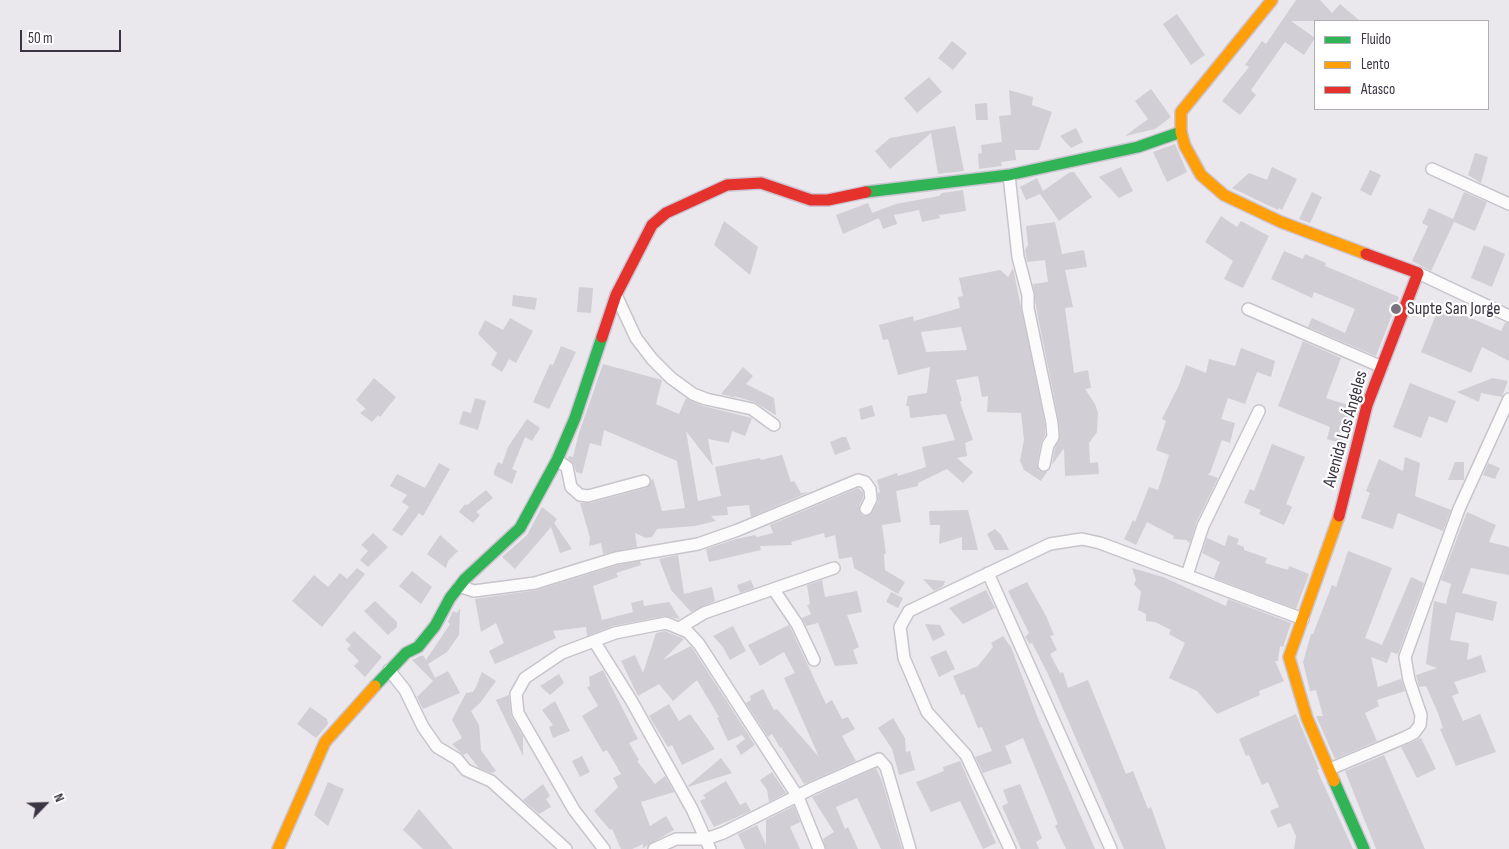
<!DOCTYPE html>
<meta charset="utf-8">
<style>
body{margin:0}
#map{position:relative;width:1509px;height:849px;overflow:hidden;background:#eae7ed;font-family:"Sofia Sans Condensed",sans-serif}
canvas{display:block}
.legend{position:absolute;left:1314px;top:20px;width:175px;height:90px;box-sizing:border-box;background:#fff;border:1px solid #b1aeb3;margin:0;padding:6px 9px;list-style:none;font-size:15px;color:#3b3442}
.legend li{display:flex;align-items:center;gap:10px;height:25px}
.legend b{width:25px;border:1px solid #b1aeb3}
.north{position:absolute;left:20px;top:779px;width:50px;height:50px;-webkit-text-stroke:4px #fff;paint-order:stroke;rotate:66deg;font-size:14px;font-weight:700;line-height:20px;text-align:center;color:#3b3442}
.north::after{content:'';display:block;margin:auto;width:18px;height:22px;background:#3b3442;clip-path:polygon(50% 0,100% 100%,50% 72%,0 100%)}
.scale{position:absolute;left:20px;top:30px;width:101px;height:22px;box-sizing:border-box;border:2px solid #3b3442;border-top:0;padding-left:6px;font-size:15px;line-height:18px;white-space:nowrap;color:#3b3442;-webkit-text-stroke:4px #fff;paint-order:stroke}
</style>
<div id="map">
<canvas width="1509" height="849"></canvas>
<ul class="legend">
<li><b style="height:6px;background:#30b455"></b>Fluido</li>
<li><b style="height:6px;background:#ff9f0a"></b>Lento</li>
<li><b style="height:6px;background:#e5322d"></b>Atasco</li>
</ul>
<div class="north">N</div>
<div class="scale">50 m</div>
</div>
<script>
const ctx = document.querySelector('canvas').getContext('2d');
ctx.lineJoin = 'round';
function paint(path, color) { ctx.fillStyle = color; ctx.fill(path, 'evenodd'); }
const poly = rows => new Path2D(rows.map(r => 'M' + r).join(''));
function strokePath(path, color, width, dash) { ctx.strokeStyle = color; ctx.lineWidth = width; ctx.lineCap = dash ? 'butt' : 'round'; ctx.setLineDash(dash || []); ctx.stroke(path); }
function drawText(font, color, halo, rows, align = 'center') {
  ctx.font = font + ' "Sofia Sans Condensed",sans-serif'; ctx.lineWidth = 4.5; ctx.setLineDash([]); ctx.textBaseline = 'middle'; ctx.strokeStyle = halo; ctx.fillStyle = color; for (const [text, x, y, turn = 0] of rows) {
    ctx.save(); ctx.translate(x, y); ctx.rotate((+turn || 0) * Math.PI / 180); ctx.textAlign = isNaN(turn) ? turn : align; if (halo) ctx.strokeText(text, 0, 0); ctx.fillText(text, 0, 0); ctx.restore();
  }
}
paint(poly([
 [1296,0,1320,0,1332,13,1340,4,1360,21,1291,21,1315,38,1304,55,1285,42,1251,90,1256,95,1240,115,1222,101,1249,67,1245,65,1262,41,1266,44],
 [1177,14,1205,55,1191,65,1163,24],
 [952,41,967,53,953,70,938,58],
 [929,77,942,92,917,113,904,98],
 [1151,89,1171,117,1155,129,1125,136,1148,119,1135,101],
 [1009,90,1033,97,1032,105,1052,112,1039,150,1015,150,1016,160,1001,162,1002,166,979,169,978,154,982,153,981,145,1002,142,999,116,1011,115],
 [987,103,988,120,976,120,975,104],
 [955,126,964,171,938,174,931,133,890,169,875,151,890,138],
 [1076,128,1083,142,1071,148,1060,136],
 [1175,144,1187,172,1167,182,1153,152],
 [1475,153,1488,157,1481,183,1468,175],
 [1121,167,1133,191,1119,198,1099,177],
 [1272,167,1297,179,1282,210,1279,208,1278,210,1232,188,1249,173,1267,180],
 [1370,170,1381,175,1371,196,1360,190],
 [1070,172,1074,172,1092,197,1059,221,1040,194,1026,200,1020,187,1037,178,1043,191],
 [963,190,966,211,939,215,940,218,922,222,919,210,894,215,897,224,883,229,879,218,843,234,836,215,868,203,872,213,896,204,939,196,942,193],
 [1312,192,1322,197,1310,223,1299,219],
 [1464,192,1487,202,1475,231,1454,222,1431,271,1412,261,1428,226,1422,223,1429,208,1453,219],
 [1221,216,1237,227,1241,221,1269,236,1243,288,1224,279,1233,261,1205,242],
 [724,221,758,247,750,275,714,245],
 [1055,222,1062,254,1084,250,1087,267,1065,270,1073,307,1065,308,1074,373,1088,370,1091,388,1085,389,1095,404,1098,413,1097,432,1089,443,1090,463,1098,462,1099,474,1065,476,1064,448,1052,465,1055,448,1060,437,1059,422,1036,307,1033,284,1048,282,1045,260,1027,262,1025,250,1028,245,1026,226],
 [1484,245,1505,254,1492,287,1471,278],
 [1284,251,1303,259,1305,254,1326,263,1325,266,1399,297,1376,356,1308,327,1312,318,1345,333,1355,309,1314,292,1312,298,1271,279],
 [1013,268,1045,424,1045,435,1041,443,1037,464,1039,471,1047,472,1041,481,1024,470,1020,461,1024,440,1021,413,987,412,988,396,982,397,978,376,956,380,962,401,960,402,973,440,965,443,967,456,957,458,973,472,963,483,947,469,918,483,918,486,896,491,901,522,882,525,886,554,884,554,885,570,905,582,898,594,854,568,852,557,839,559,835,535,825,538,824,533,791,542,792,545,760,546,761,550,709,562,706,549,736,539,755,535,757,537,773,533,770,525,858,488,863,492,863,498,859,506,860,513,863,516,870,515,878,502,878,493,880,492,877,480,897,473,898,476,926,467,922,447,955,440,946,414,910,418,909,406,906,406,908,396,927,393,930,367,898,375,888,339,883,340,879,325,913,316,914,321,960,308,958,297,963,296,959,278,1000,270,1008,277],
 [961,327,967,350,926,352,921,332],
 [579,287,593,288,591,313,577,312],
 [513,295,537,298,535,310,512,306],
 [1440,305,1501,331,1505,323,1509,323,1509,361,1482,347,1471,373,1421,352],
 [510,318,533,331,516,363,509,359,502,372,491,365,497,353,478,334,485,320,503,330],
 [1303,341,1341,358,1326,398,1348,405,1364,371,1369,373,1358,403,1347,445,1327,439,1330,427,1278,406],
 [561,346,576,352,549,409,533,402,550,364,553,365],
 [1241,348,1275,361,1271,377,1257,372,1245,404,1228,398,1221,419,1235,423,1230,443,1222,440,1210,473,1207,474,1218,478,1196,523,1190,543,1186,540,1173,539,1174,536,1147,522,1136,545,1124,539,1133,520,1135,522,1149,487,1158,490,1169,455,1156,450,1166,421,1162,419,1179,385,1186,365,1206,373,1209,359,1235,366],
 [603,364,662,380,656,404,679,414,686,398,703,406,752,418,745,436,732,431,729,443,708,439,713,466,686,431,698,501,721,496,715,467,760,458,761,460,782,455,791,482,794,481,801,493,809,492,751,517,749,505,727,507,728,515,711,516,716,521,695,526,657,529,652,537,646,538,635,533,637,547,603,554,601,543,589,546,590,538,580,503,590,503,646,488,653,478,662,511,685,508,677,461,604,430,601,446,590,443,582,474,576,472,574,465,568,458,569,456,573,457,579,433],
 [743,367,753,376,746,384,774,398,776,415,754,402,734,396,736,398,721,394],
 [374,378,396,397,380,417,378,415,372,422,360,413,366,409,356,400],
 [1493,378,1508,381,1502,397,1481,393,1479,402,1457,392],
 [1410,383,1456,401,1447,423,1429,416,1421,438,1393,427],
 [475,398,486,401,478,430,459,424,463,411,471,413],
 [872,405,875,416,861,420,859,409],
 [527,419,540,428,532,441,525,437,512,469,517,471,512,484,494,475,494,471,498,462,502,464,508,447],
 [842,437,846,437,851,449,835,455,830,442],
 [1272,444,1305,457,1286,504,1292,507,1284,525,1259,514,1261,510,1244,503,1250,489,1254,491],
 [1405,457,1420,463,1415,496,1451,510,1443,531,1398,513,1393,529,1361,518,1370,493,1366,491,1379,459,1403,471],
 [1455,462,1464,462,1464,480,1448,480],
 [439,463,450,469,423,516,419,513,402,536,392,530,409,507,402,502,407,495,390,486,397,474,425,488],
 [1488,463,1500,468,1495,479,1483,475],
 [486,490,493,498,476,512,480,515,473,523,459,512,465,504,467,505],
 [542,507,557,519,554,523,572,549,560,553,551,527,515,569,502,557,527,535],
 [968,510,978,550,962,550,962,537,939,544,940,525,930,525,929,511],
 [1467,512,1496,525,1489,542,1509,547,1509,575,1471,568,1462,593,1497,602,1493,621,1456,612,1450,640,1469,643,1467,660,1481,655,1486,672,1454,682,1459,693,1452,696,1463,721,1480,714,1496,752,1456,766,1440,729,1443,728,1438,713,1426,686,1419,687,1416,675,1437,668,1426,664,1434,601,1446,604,1451,584,1441,580],
 [995,529,1001,535,1009,550,995,550,987,534],
 [373,533,388,547,368,567,360,560,368,551,361,545],
 [440,535,458,551,448,561,446,568,427,554],
 [1228,535,1239,539,1237,544,1244,547,1244,550,1267,558,1265,563,1288,570,1289,566,1309,574,1296,609,1214,578,1220,562,1202,553,1207,538,1225,546],
 [1348,551,1392,568,1365,638,1382,645,1411,577,1424,583,1398,654,1391,652,1387,663,1371,657,1378,687,1401,679,1405,691,1377,700,1379,706,1365,713,1377,741,1335,759,1316,716,1323,716,1316,690,1310,691,1303,662,1311,634,1313,634,1332,585,1336,587],
 [678,555,684,594,712,587,715,601,691,612,671,590,659,559],
 [640,561,641,565,616,573,618,577,593,586,602,620,633,612,631,603,643,600,644,606,669,602,680,619,665,616,613,626,587,636,586,627,553,631,556,638,495,664,489,651,504,643,496,623,481,632,475,599,537,590,618,565],
 [357,568,365,574,322,627,292,601,314,575,328,587,340,573,347,579],
 [1132,568,1163,577,1226,606,1228,599,1291,623,1283,647,1280,646,1278,661,1275,661,1284,681,1259,691,1260,695,1217,714,1197,691,1169,678,1185,643,1169,634,1171,630,1155,622,1146,621,1146,614,1138,610,1141,592,1134,584,1136,580],
 [412,571,432,587,421,604,399,586],
 [923,579,945,581,943,586,934,591],
 [751,580,754,588,740,593,737,585],
 [822,580,825,597,857,591,862,612,847,615,859,647,853,650,858,664,835,666,818,623,806,626,802,618,811,614,807,605,810,604,807,585],
 [1027,582,1046,616,1054,635,1050,636,1057,650,1050,654,1060,673,1063,672,1068,688,1088,680,1126,774,1133,771,1148,809,1151,807,1166,849,1124,849,1047,672,1032,643,1030,644,1025,637,1029,633,1008,591],
 [986,590,995,608,963,624,949,608],
 [891,592,903,598,898,608,886,602],
 [375,601,397,622,397,627,388,635,364,611],
 [460,608,459,635,447,652,428,664,435,678,448,671,460,693,423,709,417,697,433,681,412,660,423,655,426,660,450,624,448,622,453,611,457,613],
 [925,624,940,625,945,635,933,641],
 [789,625,826,704,832,700,842,719,848,717,855,729,842,736,856,761,804,784,781,747,780,748,772,734,768,737,746,703,751,700,750,696,763,689,774,710,777,709,819,757,784,678,795,673,784,652,760,666,748,645],
 [733,626,746,651,730,660,723,647,713,636],
 [354,631,382,657,365,677,354,666,359,661,347,649,351,645,345,640],
 [665,631,684,639,663,660,691,646,755,745,741,755,736,746,745,739,742,735,728,741,717,718,719,717,697,680,673,701,659,684,638,696,621,661,635,655,643,673,656,633],
 [1003,636,1011,647,1037,716,1095,849,1066,849,1055,826,1058,824,1023,738,1005,746,1012,763,983,773,975,757,992,751,982,727,978,728,964,694,961,695,953,676,978,666,993,647,991,643],
 [946,650,955,669,939,677,930,657],
 [603,670,638,739,629,743,639,760,637,761,655,784,665,776,674,792,641,802,650,826,666,816,674,830,643,848,643,844,632,849,621,849,612,829,610,830,594,811,618,787,613,778,621,774,607,750,603,752,582,716,598,706,587,687,590,686,589,677],
 [482,672,496,681,480,703,471,711,479,725,481,750,496,771,492,773,479,768,467,753,463,755,452,744,462,738,452,720,466,693,473,692,476,687],
 [559,674,564,683,550,695,540,686],
 [509,695,511,716,523,736,523,756,496,700],
 [555,701,570,731,553,738,549,727,553,725,542,710],
 [669,704,679,721,690,714,715,749,682,765,672,745,668,747,649,716],
 [310,707,327,719,328,724,316,738,297,724],
 [1296,714,1319,769,1317,770,1353,849,1294,849,1296,836,1290,823,1278,828,1270,811,1279,807,1268,782,1262,785,1249,755,1246,756,1239,739],
 [893,718,905,738,906,752,910,751,915,770,899,775,892,749,878,728],
 [1421,738,1436,769,1417,778,1401,747],
 [1384,755,1400,792,1425,849,1376,849,1345,771],
 [582,756,590,772,580,777,572,761],
 [721,758,732,773,688,787,688,786],
 [960,761,996,843,983,849,960,801,931,812,916,782,944,771,943,767],
 [876,768,882,781,902,849,881,849,857,798,836,807,845,829,848,827,858,849,826,849,823,839,834,832,812,797],
 [772,772,786,793,769,802,767,790,760,780],
 [726,781,740,805,746,802,751,811,714,827,700,801,706,798,703,795],
 [328,782,344,789,328,826,314,815],
 [543,784,550,796,546,799,551,807,539,814,523,800],
 [1020,784,1042,838,1036,842,1039,849,1021,849,1002,806,1008,803,1003,790],
 [794,806,800,822,790,827,800,849,745,849,738,834,757,825,766,845,766,820],
 [419,809,453,849,423,849,403,830]
]), '#d1ced5');
const street = poly([
 [1432,169,1509,204],
 [1009,175,1018,257,1028,295,1028,308,1052,423,1053,437,1048,445,1044,465],
 [1418,273,1509,316],
 [616,295,636,338,652,359,671,378,693,394,706,399,752,409,774,425],
 [1248,309,1382,367],
 [557,460,567,467,571,487,580,495,588,496,644,481],
 [988,573,1111,849],
 [1187,575,1203,526,1259,411],
 [459,586,474,591,535,583,616,558,698,544,738,530,858,480,865,482,870,489,871,499,866,509],
 [774,590,797,624,814,660],
 [681,627,704,613,834,568],
 [594,641,631,700,692,809,710,849],
 [389,670,405,690,423,727,437,747,457,759,466,770,491,781,566,849],
 [1330,769,1406,737,1414,733,1420,725,1421,715,1409,680,1405,657,1459,509,1509,399],
 [604,849,574,810,518,713,516,694,525,678,562,653,615,633,666,623,688,632,699,644,798,797,819,849],
 [654,849,676,839,706,839,723,833,813,788,879,759,886,767,910,849],
 [1010,849,966,755,927,712,904,658,900,627,909,611,1050,544,1082,539,1100,543,1303,619]
]);
const fast = poly([
 [866,192,1009,175,1138,147,1181,132],
 [375,686,406,653,418,647,435,626,450,598,465,579,520,528,557,460,575,418,602,337],
 [1334,781,1364,849]
]);
const slow = poly([
 [1272,0,1181,112,1181,132,1185,146,1201,175,1224,195,1281,222,1366,254],
 [1334,781,1307,718,1289,657,1339,516],
 [278,849,325,742,375,686]
]);
const jam = poly([
 [602,337,616,295,652,225,666,213,727,185,761,183,811,200,828,200,866,192],
 [1339,516,1367,405,1418,273,1366,254]
]);
strokePath(street, '#c8c4cb', 14);
strokePath(fast, '#ccc4d2', 14);
strokePath(slow, '#ccc4d2', 14);
strokePath(jam, '#ccc4d2', 14);
strokePath(street, '#fcfbfc', 11);
strokePath(fast, '#30b455', 11);
strokePath(slow, '#ff9f0a', 11);
strokePath(jam, '#e5322d', 11);
for (const [x, y, r, color] of [
 [1396,309,6,"#78737e"]
]) { const dot = new Path2D(); dot.arc(x, y, r, 0, 2 * Math.PI); ctx.fillStyle = color; ctx.fill(dot); strokePath(dot, '#fff', 2); }
drawText('18px', '#3b3442', '#fff', [
 ["Supte San Jorge",1407,309]
], 'left');
drawText('18px', '#3b3442', '#fff', [
 ["Avenida Los Ángeles",1346,429,-74]
]);
</script>
